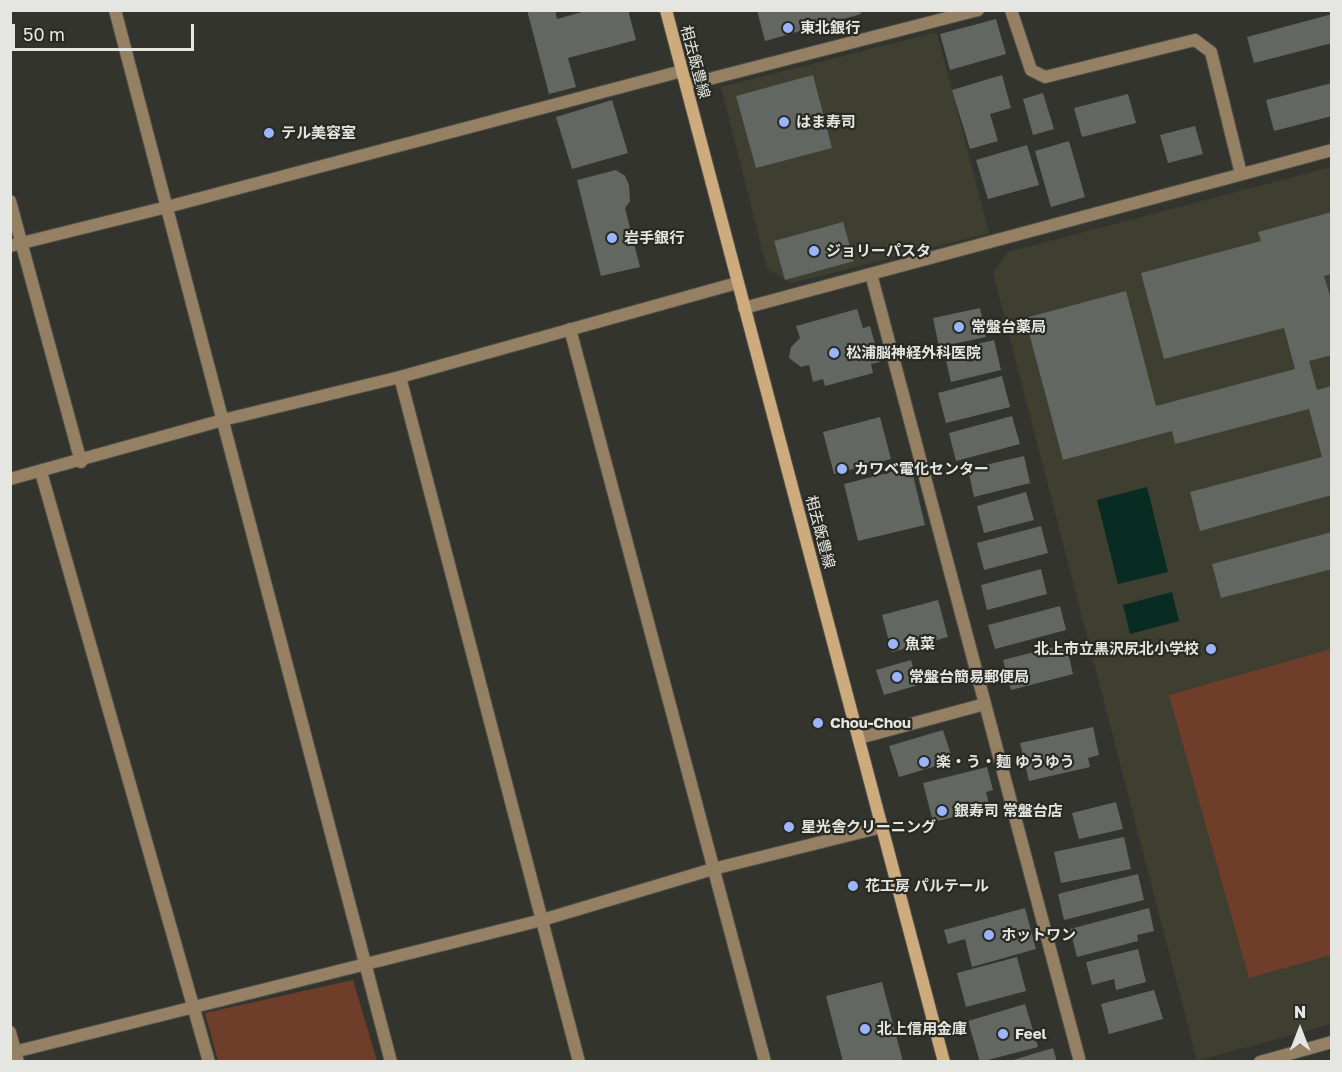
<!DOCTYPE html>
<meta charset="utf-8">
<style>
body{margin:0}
#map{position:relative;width:1342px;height:1072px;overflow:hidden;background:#34342e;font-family:"Golos Text",sans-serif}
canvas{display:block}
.frame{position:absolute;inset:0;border:12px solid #e5e5e1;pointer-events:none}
.north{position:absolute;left:1270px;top:1000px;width:60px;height:60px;-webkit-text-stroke:4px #2a2a24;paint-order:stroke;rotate:0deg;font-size:16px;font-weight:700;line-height:24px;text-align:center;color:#e5e5e1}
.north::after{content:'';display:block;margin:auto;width:21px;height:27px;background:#e5e5e1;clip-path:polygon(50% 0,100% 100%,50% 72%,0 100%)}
.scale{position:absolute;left:12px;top:24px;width:182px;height:27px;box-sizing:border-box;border:3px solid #e5e5e1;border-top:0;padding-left:8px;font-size:18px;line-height:21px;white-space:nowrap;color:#e5e5e1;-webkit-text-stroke:4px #2a2a24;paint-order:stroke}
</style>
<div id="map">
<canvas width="1342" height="1072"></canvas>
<div class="frame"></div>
<div class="north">N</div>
<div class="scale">50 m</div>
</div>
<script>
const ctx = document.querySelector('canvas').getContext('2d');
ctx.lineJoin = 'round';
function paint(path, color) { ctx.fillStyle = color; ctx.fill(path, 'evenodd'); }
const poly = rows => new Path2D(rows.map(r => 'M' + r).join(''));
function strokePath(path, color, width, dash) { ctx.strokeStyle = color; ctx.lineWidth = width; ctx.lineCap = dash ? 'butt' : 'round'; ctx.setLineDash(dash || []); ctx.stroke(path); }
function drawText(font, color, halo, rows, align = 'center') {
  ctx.font = font + ' "Golos Text","Noto Sans JP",sans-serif'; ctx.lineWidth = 4.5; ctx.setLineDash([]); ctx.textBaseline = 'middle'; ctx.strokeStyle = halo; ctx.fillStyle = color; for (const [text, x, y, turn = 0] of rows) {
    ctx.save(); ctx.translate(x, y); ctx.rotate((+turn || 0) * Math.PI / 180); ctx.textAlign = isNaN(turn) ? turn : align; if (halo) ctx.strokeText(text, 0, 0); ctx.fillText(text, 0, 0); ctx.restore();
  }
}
paint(poly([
 [937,32,989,233,792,283,767,269,721,87],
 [1331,167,1331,1024,1197,1061,993,273,1008,252]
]), '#3e3e31');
paint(poly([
 [1331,649,1331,955,1249,978,1169,695],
 [353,980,377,1061,218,1061,205,1013]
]), '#6e3e2a');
paint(poly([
 [1147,487,1168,572,1118,584,1097,500],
 [1172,592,1179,621,1130,634,1123,605]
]), '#082b22');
paint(poly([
 [527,10,555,10,557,19,589,10,628,10,636,40,568,58,576,87,549,94],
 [757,10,860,10,861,14,765,41],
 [1332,14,1332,43,1254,63,1247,37],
 [996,19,1006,54,950,70,940,34],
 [813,75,832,148,756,168,736,96],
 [1002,75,1011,108,990,114,998,141,970,149,952,90],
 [1332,83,1332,116,1274,131,1266,100],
 [1043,93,1054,129,1033,135,1023,99],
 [1128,94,1136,123,1082,137,1074,108],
 [612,100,628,153,572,169,556,117],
 [1195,126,1203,154,1168,163,1160,135],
 [1069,141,1085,197,1051,207,1035,151],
 [1027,145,1039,185,988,199,976,160],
 [616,170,625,176,629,185,630,201,625,208,640,267,601,276,577,180],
 [1332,212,1332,274,1324,276,1332,302,1332,355,1309,361,1317,390,1332,386,1332,495,1200,531,1190,492,1322,457,1309,409,1175,444,1172,431,1063,460,1025,318,1126,291,1156,406,1295,369,1284,328,1164,359,1141,273,1261,241,1258,232],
 [843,222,854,261,785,280,774,241],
 [980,308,986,337,939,347,933,318],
 [857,309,863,328,870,326,880,362,871,364,873,373,825,386,823,379,813,382,809,365,801,367,789,358,791,347,800,338,796,326],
 [994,340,1001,370,951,382,944,352],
 [1002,376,1010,407,946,423,938,393],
 [1012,416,1020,444,956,461,949,433],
 [880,417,891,459,834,474,823,432],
 [1024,456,1030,483,974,497,968,469],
 [911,467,925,525,858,541,844,484],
 [1026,492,1034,520,984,533,977,506],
 [1041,526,1048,553,984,570,977,543],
 [1332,532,1332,569,1221,598,1212,564],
 [1041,569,1047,594,987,610,981,585],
 [938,600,948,637,892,652,882,615],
 [1060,606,1066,630,995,649,988,625],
 [1066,644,1073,674,1011,690,1003,660],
 [911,660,918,685,884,695,876,670],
 [1093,727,1099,755,1088,758,1090,767,1029,781,1020,743],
 [943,730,953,761,899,777,889,746],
 [987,767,993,790,986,792,990,808,933,822,923,783],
 [1116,802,1123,829,1079,839,1072,813],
 [1124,837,1131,869,1061,883,1054,852],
 [1138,874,1144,900,1064,920,1058,894],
 [1025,908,1036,949,972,967,965,939,948,944,944,930],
 [1149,908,1154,931,1137,935,1138,941,1077,957,1070,929],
 [1138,949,1146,982,1116,990,1114,979,1092,985,1086,962],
 [1017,957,1026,991,966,1007,957,973],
 [882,982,903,1062,843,1062,826,996],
 [1154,990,1163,1019,1109,1034,1101,1004],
 [1025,1004,1038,1047,980,1062,968,1021],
 [1053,1048,1057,1062,1010,1062,1010,1061]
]), '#626761');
const lane = poly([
 [1011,10,1031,70,1045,77,1195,40,1211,52,1241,174],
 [686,85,978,10]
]);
const street = poly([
 [115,10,391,1062],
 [10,201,81,462],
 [10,246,167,207,682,71],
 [871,274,1080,1062],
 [744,308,1332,150],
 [570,329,765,1062],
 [400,377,579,1062],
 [41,472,209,1062],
 [10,479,223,420,400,377,737,283],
 [859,738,985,704],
 [10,1032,18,1062],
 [10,1053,542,920,713,869,882,827],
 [1260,1062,1332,1042]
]);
const secondary = poly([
 [666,10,944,1062]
]);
strokePath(lane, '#50504b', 14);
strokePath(street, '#50504b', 14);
strokePath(secondary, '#50504b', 14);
strokePath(lane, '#958063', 12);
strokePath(street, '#958063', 12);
strokePath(secondary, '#cdab7c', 12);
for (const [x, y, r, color] of [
 [788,28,6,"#9bb5fd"],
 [784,122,6,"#9bb5fd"],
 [269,133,6,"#9bb5fd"],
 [612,238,6,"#9bb5fd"],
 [814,251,6,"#9bb5fd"],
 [959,327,6,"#9bb5fd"],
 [834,353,6,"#9bb5fd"],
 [842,469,6,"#9bb5fd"],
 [893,644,6,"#9bb5fd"],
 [1211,649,6,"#9bb5fd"],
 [897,677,6,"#9bb5fd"],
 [818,723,6,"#9bb5fd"],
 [924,762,6,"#9bb5fd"],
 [942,811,6,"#9bb5fd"],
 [789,827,6,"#9bb5fd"],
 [853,886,6,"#9bb5fd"],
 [989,935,6,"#9bb5fd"],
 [865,1029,6,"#9bb5fd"],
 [1003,1034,6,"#9bb5fd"]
]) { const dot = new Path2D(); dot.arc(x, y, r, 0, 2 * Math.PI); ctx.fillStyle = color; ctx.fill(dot); strokePath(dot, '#2a2a24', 2); }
drawText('bold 15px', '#e5e5e1', '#2a2a24', [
 ["東北銀行",800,28],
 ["はま寿司",796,122],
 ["テル美容室",281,133],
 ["岩手銀行",624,238],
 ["ジョリーパスタ",826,251],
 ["常盤台薬局",971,327],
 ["松浦脳神経外科医院",846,353],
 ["カワベ電化センター",854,469],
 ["魚菜",905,644],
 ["北上市立黒沢尻北小学校",1199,649,"right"],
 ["常盤台簡易郵便局",909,677],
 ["Chou-Chou",830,723],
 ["楽・う・麺 ゆうゆう",936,762],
 ["銀寿司 常盤台店",954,811],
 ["星光舎クリーニング",801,827],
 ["花工房 パルテール",865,886],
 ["ホットワン",1001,935],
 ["北上信用金庫",877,1029],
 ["Feel",1015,1034]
], 'left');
drawText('15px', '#e5e5e1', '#2a2a24', [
 ["相去飯豊線",695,62,75],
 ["相去飯豊線",820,532,75]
]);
</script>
